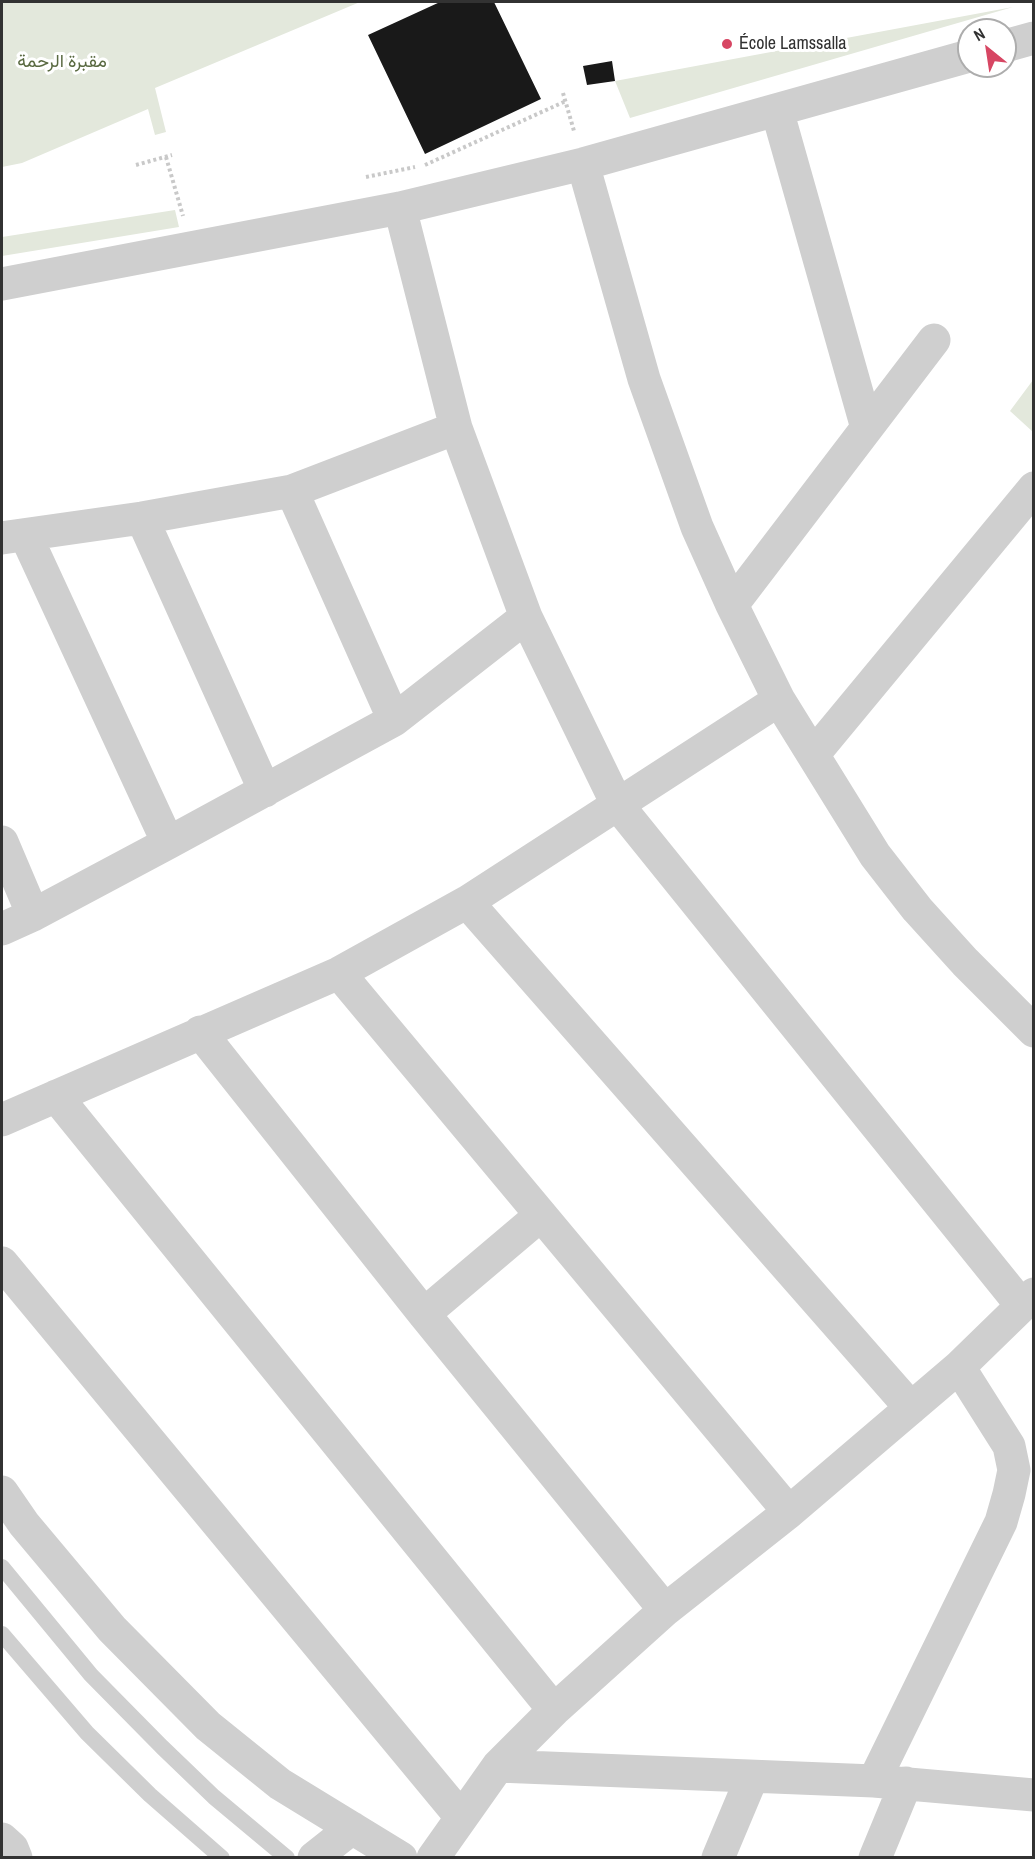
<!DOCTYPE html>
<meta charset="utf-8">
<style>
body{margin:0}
#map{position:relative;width:1035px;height:1859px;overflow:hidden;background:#fff;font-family:"Archivo Narrow",sans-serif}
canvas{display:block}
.frame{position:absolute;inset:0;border:3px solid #323232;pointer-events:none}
.north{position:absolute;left:957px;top:18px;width:60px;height:60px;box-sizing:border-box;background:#fff;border:2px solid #adadad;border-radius:50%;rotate:330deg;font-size:16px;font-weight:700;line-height:24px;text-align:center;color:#323232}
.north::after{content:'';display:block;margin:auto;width:21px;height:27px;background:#d74663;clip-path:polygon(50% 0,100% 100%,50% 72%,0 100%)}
</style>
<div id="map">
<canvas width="1035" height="1859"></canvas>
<div class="frame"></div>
<div class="north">N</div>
</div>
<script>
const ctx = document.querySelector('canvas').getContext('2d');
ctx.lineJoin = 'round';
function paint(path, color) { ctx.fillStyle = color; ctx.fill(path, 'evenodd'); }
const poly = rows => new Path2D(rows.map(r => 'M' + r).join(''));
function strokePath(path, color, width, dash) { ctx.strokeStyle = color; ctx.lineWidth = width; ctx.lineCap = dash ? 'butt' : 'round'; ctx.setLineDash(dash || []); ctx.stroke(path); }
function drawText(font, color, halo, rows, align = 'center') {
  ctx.font = font + ' "Archivo Narrow",Vazirmatn,sans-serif'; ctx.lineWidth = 6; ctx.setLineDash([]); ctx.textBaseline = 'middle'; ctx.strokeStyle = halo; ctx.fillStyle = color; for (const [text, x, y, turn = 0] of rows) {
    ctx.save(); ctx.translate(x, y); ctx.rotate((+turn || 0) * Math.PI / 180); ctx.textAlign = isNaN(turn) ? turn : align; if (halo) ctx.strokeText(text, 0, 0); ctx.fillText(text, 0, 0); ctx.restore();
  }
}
paint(poly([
 [2,2,360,2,155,88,166,132,155,135,148,109,22,163,2,167],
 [1013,7,630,118,615,81],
 [175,210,179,227,2,256,2,237],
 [1033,380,1033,432,1010,411]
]), '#e3e8dc');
paint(poly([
 [440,2,494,2,541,99,425,154,368,35],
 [612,61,615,81,587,85,583,66]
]), '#191919');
strokePath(poly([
 [563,93,574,131],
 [166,157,183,216],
 [136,165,172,155],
 [425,165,566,101],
 [366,177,415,167]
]), '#c9c9c9', 4, [3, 3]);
strokePath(poly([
 [2,1567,91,1675,162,1747,214,1797,287,1858],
 [2,1634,87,1733,150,1795,222,1858]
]), '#cfcfcf', 16);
strokePath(poly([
 [1005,46,1034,38],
 [777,110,867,428],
 [583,164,644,379,697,527,732,605,779,700,875,855,917,909,965,962,1034,1031],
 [400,208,456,428,526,617,617,804,1022,1306],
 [2,284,400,208,583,164,969,56],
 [292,491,394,720],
 [142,518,265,791],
 [26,536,168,843],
 [2,538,142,518,292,491,456,428],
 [732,605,934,340],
 [813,755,1034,488],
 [2,842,33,915],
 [467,902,911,1408],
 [2,929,33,915,168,843,394,720,526,617],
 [339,973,789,1512],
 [200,1032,424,1314,665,1610],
 [56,1096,554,1710],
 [2,1120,339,973,467,902,779,700],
 [2,1263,461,1817],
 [424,1314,541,1215],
 [2,1492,24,1524,112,1629,208,1726,280,1784,401,1858],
 [498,1766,874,1781,1034,1795],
 [874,1781,1001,1522,1009,1494,1014,1470,1009,1446,959,1367],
 [2,1839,12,1848,16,1858],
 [314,1858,352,1828],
 [433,1858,498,1766,554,1710,665,1610,789,1512,959,1367,1034,1294],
 [718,1858,752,1777],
 [875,1858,906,1783]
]), '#cfcfcf', 33);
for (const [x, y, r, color] of [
 [727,44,6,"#d74663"]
]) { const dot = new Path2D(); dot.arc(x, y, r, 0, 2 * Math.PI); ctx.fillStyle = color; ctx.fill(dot); strokePath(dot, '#fff', 2); }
drawText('18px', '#323232', '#fff', [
 ["École Lamssalla",739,44]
], 'left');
drawText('18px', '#5a6a42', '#fff', [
 ["مقبرة الرحمة",62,62]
]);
</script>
